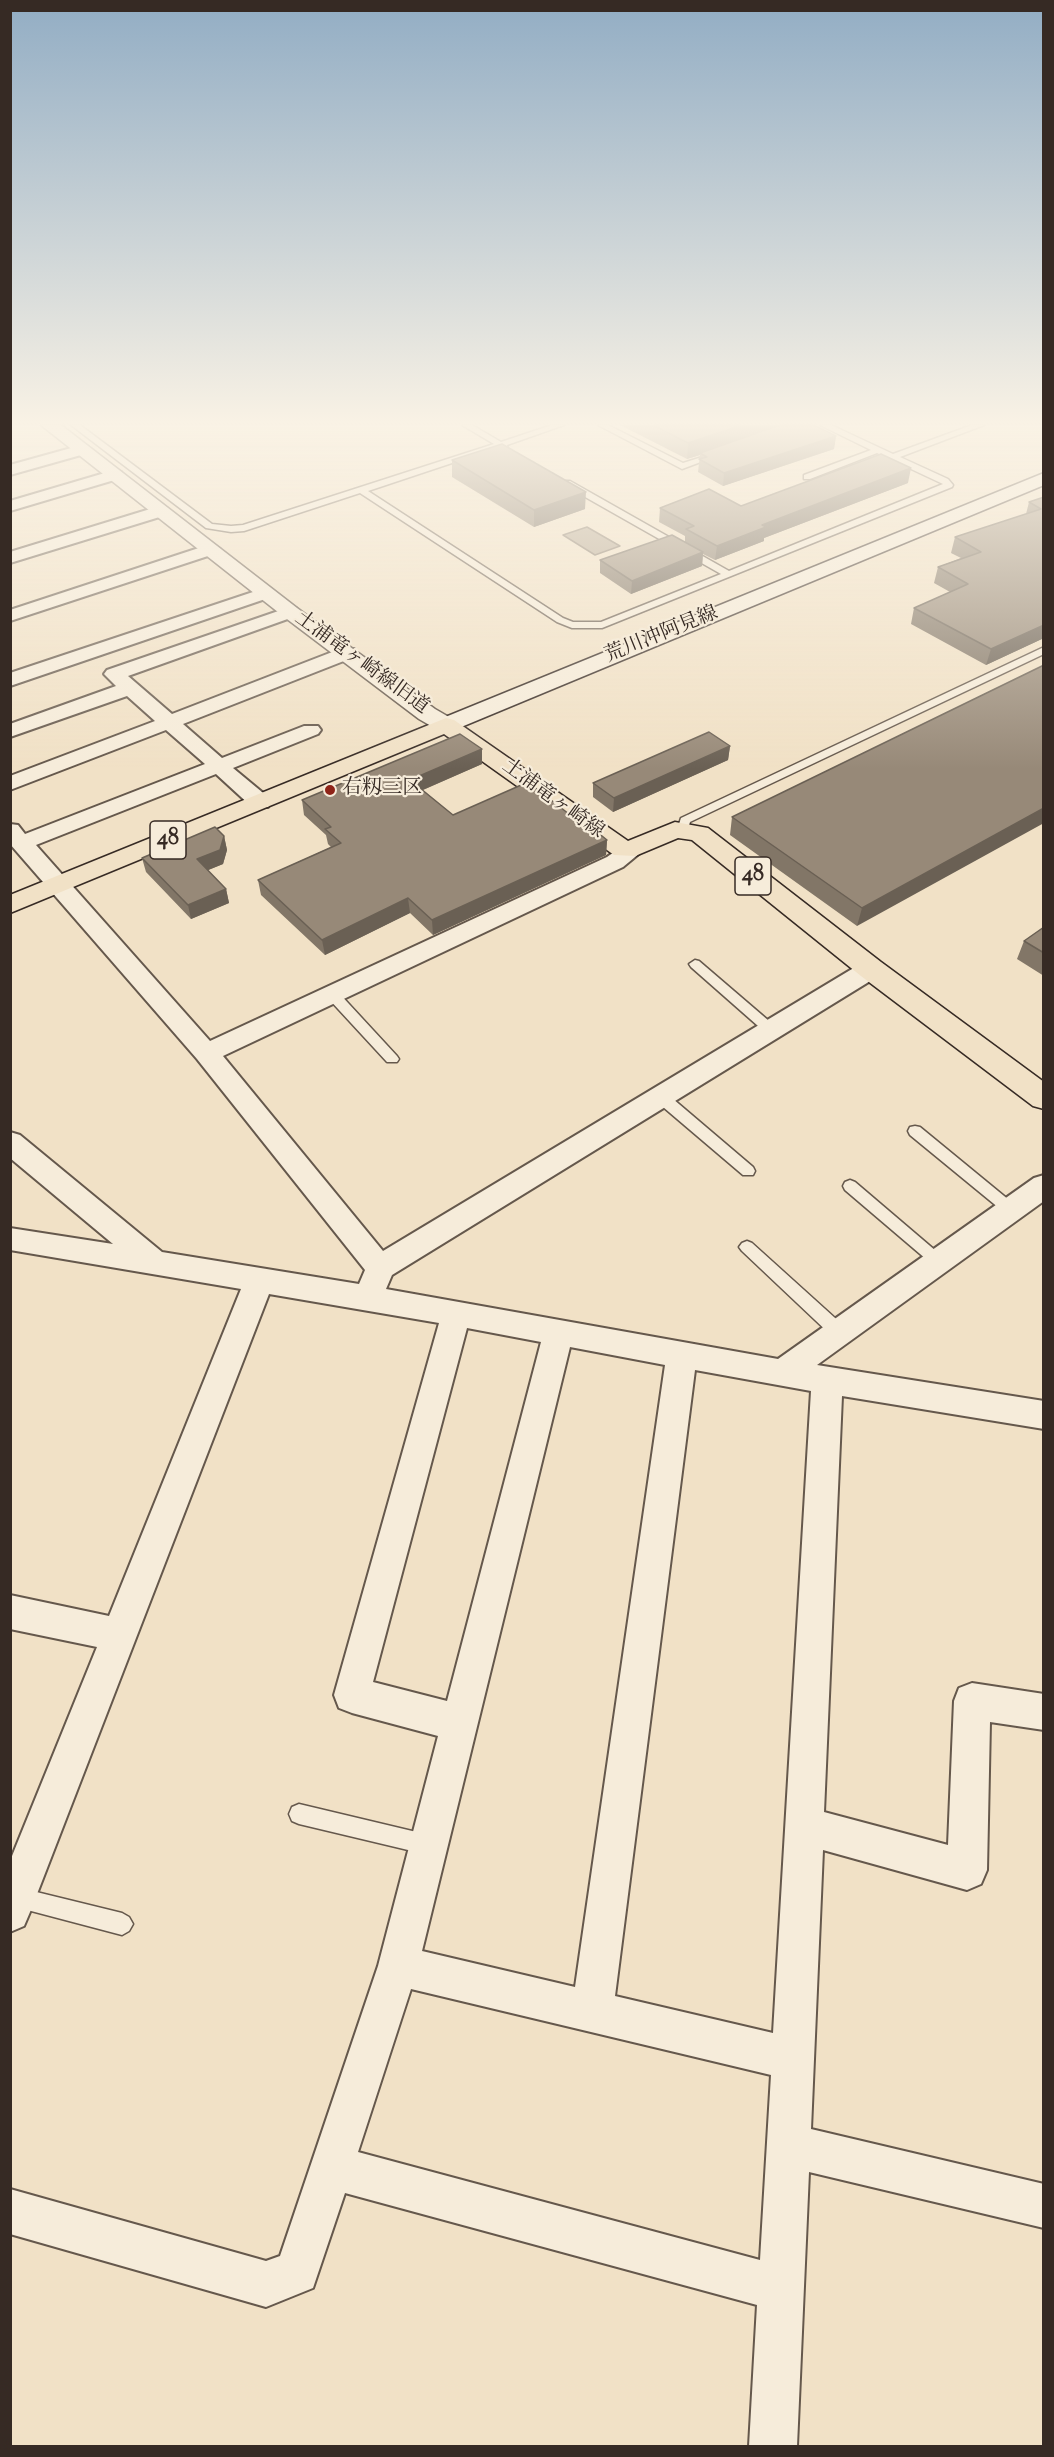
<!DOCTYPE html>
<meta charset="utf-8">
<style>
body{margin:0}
#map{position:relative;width:1054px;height:2457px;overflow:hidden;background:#f1e1c6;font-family:"Sorts Mill Goudy",serif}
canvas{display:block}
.frame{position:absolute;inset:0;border:12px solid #362a24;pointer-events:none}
</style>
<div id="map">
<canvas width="1054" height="2457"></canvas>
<div class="frame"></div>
</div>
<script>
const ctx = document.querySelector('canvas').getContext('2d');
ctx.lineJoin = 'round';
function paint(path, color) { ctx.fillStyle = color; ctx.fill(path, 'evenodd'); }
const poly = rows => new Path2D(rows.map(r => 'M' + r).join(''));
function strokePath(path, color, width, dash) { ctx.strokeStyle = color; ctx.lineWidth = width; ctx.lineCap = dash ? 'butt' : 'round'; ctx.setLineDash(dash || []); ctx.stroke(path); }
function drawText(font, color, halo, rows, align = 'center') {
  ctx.font = font + ' "Sorts Mill Goudy","Noto Serif JP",serif'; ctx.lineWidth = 4.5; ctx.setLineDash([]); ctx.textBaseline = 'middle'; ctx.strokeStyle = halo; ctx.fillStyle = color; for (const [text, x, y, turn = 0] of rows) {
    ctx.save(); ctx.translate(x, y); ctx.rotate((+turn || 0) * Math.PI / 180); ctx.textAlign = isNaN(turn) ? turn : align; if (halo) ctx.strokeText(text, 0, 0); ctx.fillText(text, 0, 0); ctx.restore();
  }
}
const water = poly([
 [587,527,620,546,595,555,563,535,587,527]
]);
paint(water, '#b1a38f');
strokePath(water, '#807364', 1.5);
const service = poly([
 [71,425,80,425,212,524,231,526,243,525,494,444,462,425,472,425,501,442,552,425,564,425,507,445,508,449,500,447,368,491,563,618,573,622,601,622,721,574,564,485,564,481,570,481,729,571,943,484,877,453,810,479,804,479,804,475,871,450,820,425,831,425,893,454,972,425,984,425,900,457,948,479,953,485,952,487,602,628,572,628,557,622,360,493,244,531,231,532,206,528,71,425],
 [598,425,608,425,683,463,718,452,722,454,682,469,598,425],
 [1044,647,1044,654,690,822,687,832,683,833,677,830,681,818,1044,647],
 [695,960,699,961,776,1027,778,1030,776,1033,766,1033,691,967,689,964,695,960],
 [332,990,337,991,397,1056,399,1059,397,1062,387,1062,327,997,326,994,327,991,332,990],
 [661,1092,666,1093,753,1167,755,1171,753,1175,743,1175,656,1101,654,1097,661,1092],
 [915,1126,920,1127,1015,1205,1017,1209,1015,1213,1005,1213,910,1135,908,1131,910,1127,915,1126],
 [850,1180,855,1182,943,1257,946,1261,943,1265,933,1265,845,1190,843,1186,845,1182,850,1180],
 [747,1241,752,1243,845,1327,847,1332,845,1337,839,1339,833,1337,742,1251,739,1247,742,1243,747,1241],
 [299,1804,429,1835,436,1838,439,1845,436,1852,429,1855,299,1824,292,1821,289,1814,292,1807,299,1804],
 [16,1887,122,1913,129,1917,133,1924,129,1931,122,1935,16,1907,10,1905,10,1889,16,1887]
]);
const minor = poly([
 [82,445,88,447,90,450,88,453,10,475,10,465,82,445],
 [115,470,121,472,123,475,121,478,10,511,10,501,115,470],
 [160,506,168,511,166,515,10,563,10,552,160,506],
 [211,544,220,549,217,553,10,621,10,610,211,544],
 [265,588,271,589,274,593,271,597,10,686,10,673,265,588],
 [290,607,296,608,299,612,296,616,128,676,172,714,340,649,354,649,356,653,354,657,183,724,222,758,304,726,318,726,321,730,318,734,233,768,268,797,271,802,268,807,252,807,216,774,36,845,210,1041,607,857,627,843,643,843,646,848,623,867,223,1056,383,1251,862,963,871,961,880,963,883,969,880,975,392,1275,386,1289,778,1359,1034,1178,1044,1175,1044,1201,817,1365,1044,1401,1044,1429,842,1396,824,1812,948,1845,954,1701,959,1688,972,1683,1044,1694,1044,1730,990,1722,987,1870,981,1884,967,1890,823,1850,811,2129,1044,2184,1044,2228,809,2172,797,2446,749,2446,757,2305,345,2193,313,2288,266,2307,10,2234,10,2189,266,2261,280,2256,378,1966,438,1736,352,1713,339,1708,334,1695,439,1323,269,1294,30,1912,24,1926,10,1932,10,1861,97,1647,10,1629,10,1595,109,1616,241,1289,10,1250,10,1228,113,1244,10,1158,10,1132,20,1135,162,1252,359,1284,365,1270,197,1059,10,844,10,824,18,825,25,834,205,764,166,730,10,790,10,776,155,721,127,696,10,737,10,724,116,686,104,674,107,670,290,607],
 [467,1328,541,1342,447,1701,373,1682,467,1328],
 [570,1347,665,1365,575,1987,422,1951,570,1347],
 [695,1370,811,1391,773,2033,615,1996,695,1370],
 [411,1989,771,2075,760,2260,358,2152,411,1989]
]);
const tertiary = poly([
 [41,425,61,425,297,608,435,709,454,720,458,725,454,730,438,730,419,719,283,616,41,425]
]);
const secondary = poly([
 [1044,473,1044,485,454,730,446,732,438,730,434,725,438,720,1044,473]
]);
const primary = poly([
 [446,718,454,720,628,841,675,822,708,828,881,962,1044,1082,1044,1109,1033,1106,861,976,692,840,678,838,635,856,614,855,444,734,10,913,10,895,446,718]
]);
strokePath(service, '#65584c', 3);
strokePath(minor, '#65584c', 4);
strokePath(tertiary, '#65584c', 3);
strokePath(secondary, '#362a24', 3);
strokePath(primary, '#362a24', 3);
paint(service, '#f6ecda');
paint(minor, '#f6ecda');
paint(tertiary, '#f6ecda');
paint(secondary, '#f6ecda');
paint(primary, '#f1e1c6');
paint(poly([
 [620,425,814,425,836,436,834,449,723,486,698,472,700,455,687,459],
 [452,460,585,509,534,527,452,477],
 [908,483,764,538,764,541,715,560,703,554,702,566,631,594,600,573,600,560,685,542,685,536,659,522,660,508,741,506],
 [1044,497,1044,638,986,665,911,624,914,608,950,592,934,583,938,567,961,558,951,553,955,537,1026,514,1029,502],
 [1044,665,857,926,730,835,732,817],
 [730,746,728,760,613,812,593,797,593,783],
 [482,749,482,764,423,790,453,815,583,825,607,840,606,855,433,935,410,913,325,955,261,895,258,880,331,847,328,844,326,835,304,815,302,800],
 [224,836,227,850,223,864,208,870,226,889,229,903,191,919,146,872,142,858],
 [1044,927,1044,976,1017,959,1024,941]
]), '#827667');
paint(poly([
 [742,425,788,425,700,453,700,455,687,459,688,443],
 [836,436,834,449,723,486,724,473],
 [911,468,908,483,764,538,764,541,715,560,717,546,762,525],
 [586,492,585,509,534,527,534,510],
 [703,552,702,566,631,594,632,581],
 [1044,625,1044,638,986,665,991,649],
 [730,746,728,760,613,812,614,798],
 [482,749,482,764,411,795,410,780],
 [1044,808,1044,823,857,926,862,908],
 [224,836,227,850,223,864,201,873,197,859],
 [607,840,606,855,433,935,432,920],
 [226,889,229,903,191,919,188,905],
 [408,898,410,913,325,955,322,940]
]), '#6a6054');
const building = poly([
 [653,425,742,425,688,443,653,425],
 [780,425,814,425,836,436,724,473,699,459,707,457,700,453,780,425],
 [502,444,586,492,534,510,452,460,502,444],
 [881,454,911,468,762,525,766,527,717,546,686,529,694,526,660,508,709,489,741,506,881,454],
 [1044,497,1044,625,991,649,914,608,968,584,938,567,981,552,955,537,1041,509,1029,502,1044,497],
 [672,535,703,552,632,581,600,560,672,535],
 [1044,665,1044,808,862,908,732,817,1044,665],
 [709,732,730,746,614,798,593,783,709,732],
 [460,734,482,749,410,780,453,815,528,782,583,825,586,823,607,840,432,920,408,898,322,940,258,880,341,843,325,829,331,827,302,800,460,734],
 [215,827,224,836,220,850,197,859,226,889,188,905,142,858,215,827],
 [1044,927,1044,953,1024,941,1044,927]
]);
paint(building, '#978978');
strokePath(building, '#6a6054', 1.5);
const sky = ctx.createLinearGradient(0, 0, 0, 769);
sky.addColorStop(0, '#92adc4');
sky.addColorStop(0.55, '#f9f2e5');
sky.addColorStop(1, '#f9f2e500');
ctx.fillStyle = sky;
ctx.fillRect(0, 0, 1054, 769);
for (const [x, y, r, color] of [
 [330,790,6,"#8f2418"]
]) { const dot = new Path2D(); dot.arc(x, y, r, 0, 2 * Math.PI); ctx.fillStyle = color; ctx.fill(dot); strokePath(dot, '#f6ecda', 2); }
drawText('20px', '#362a24', '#f6ecda', [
 ["荒川沖阿見線",662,636,-22],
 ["土浦竜ヶ崎線旧道",361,664,36],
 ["土浦竜ヶ崎線",552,800,36]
]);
drawText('20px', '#362a24', '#f6ecda', [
 ["右籾三区",342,790]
], 'left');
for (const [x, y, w] of [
 [168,840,36],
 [753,876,36]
]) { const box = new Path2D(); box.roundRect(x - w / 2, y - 19, w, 38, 4.5); ctx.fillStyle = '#f6ecda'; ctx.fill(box); strokePath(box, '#362a24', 1.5); }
drawText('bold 22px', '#362a24', null, [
 ["48",168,840],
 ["48",753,876]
]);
</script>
